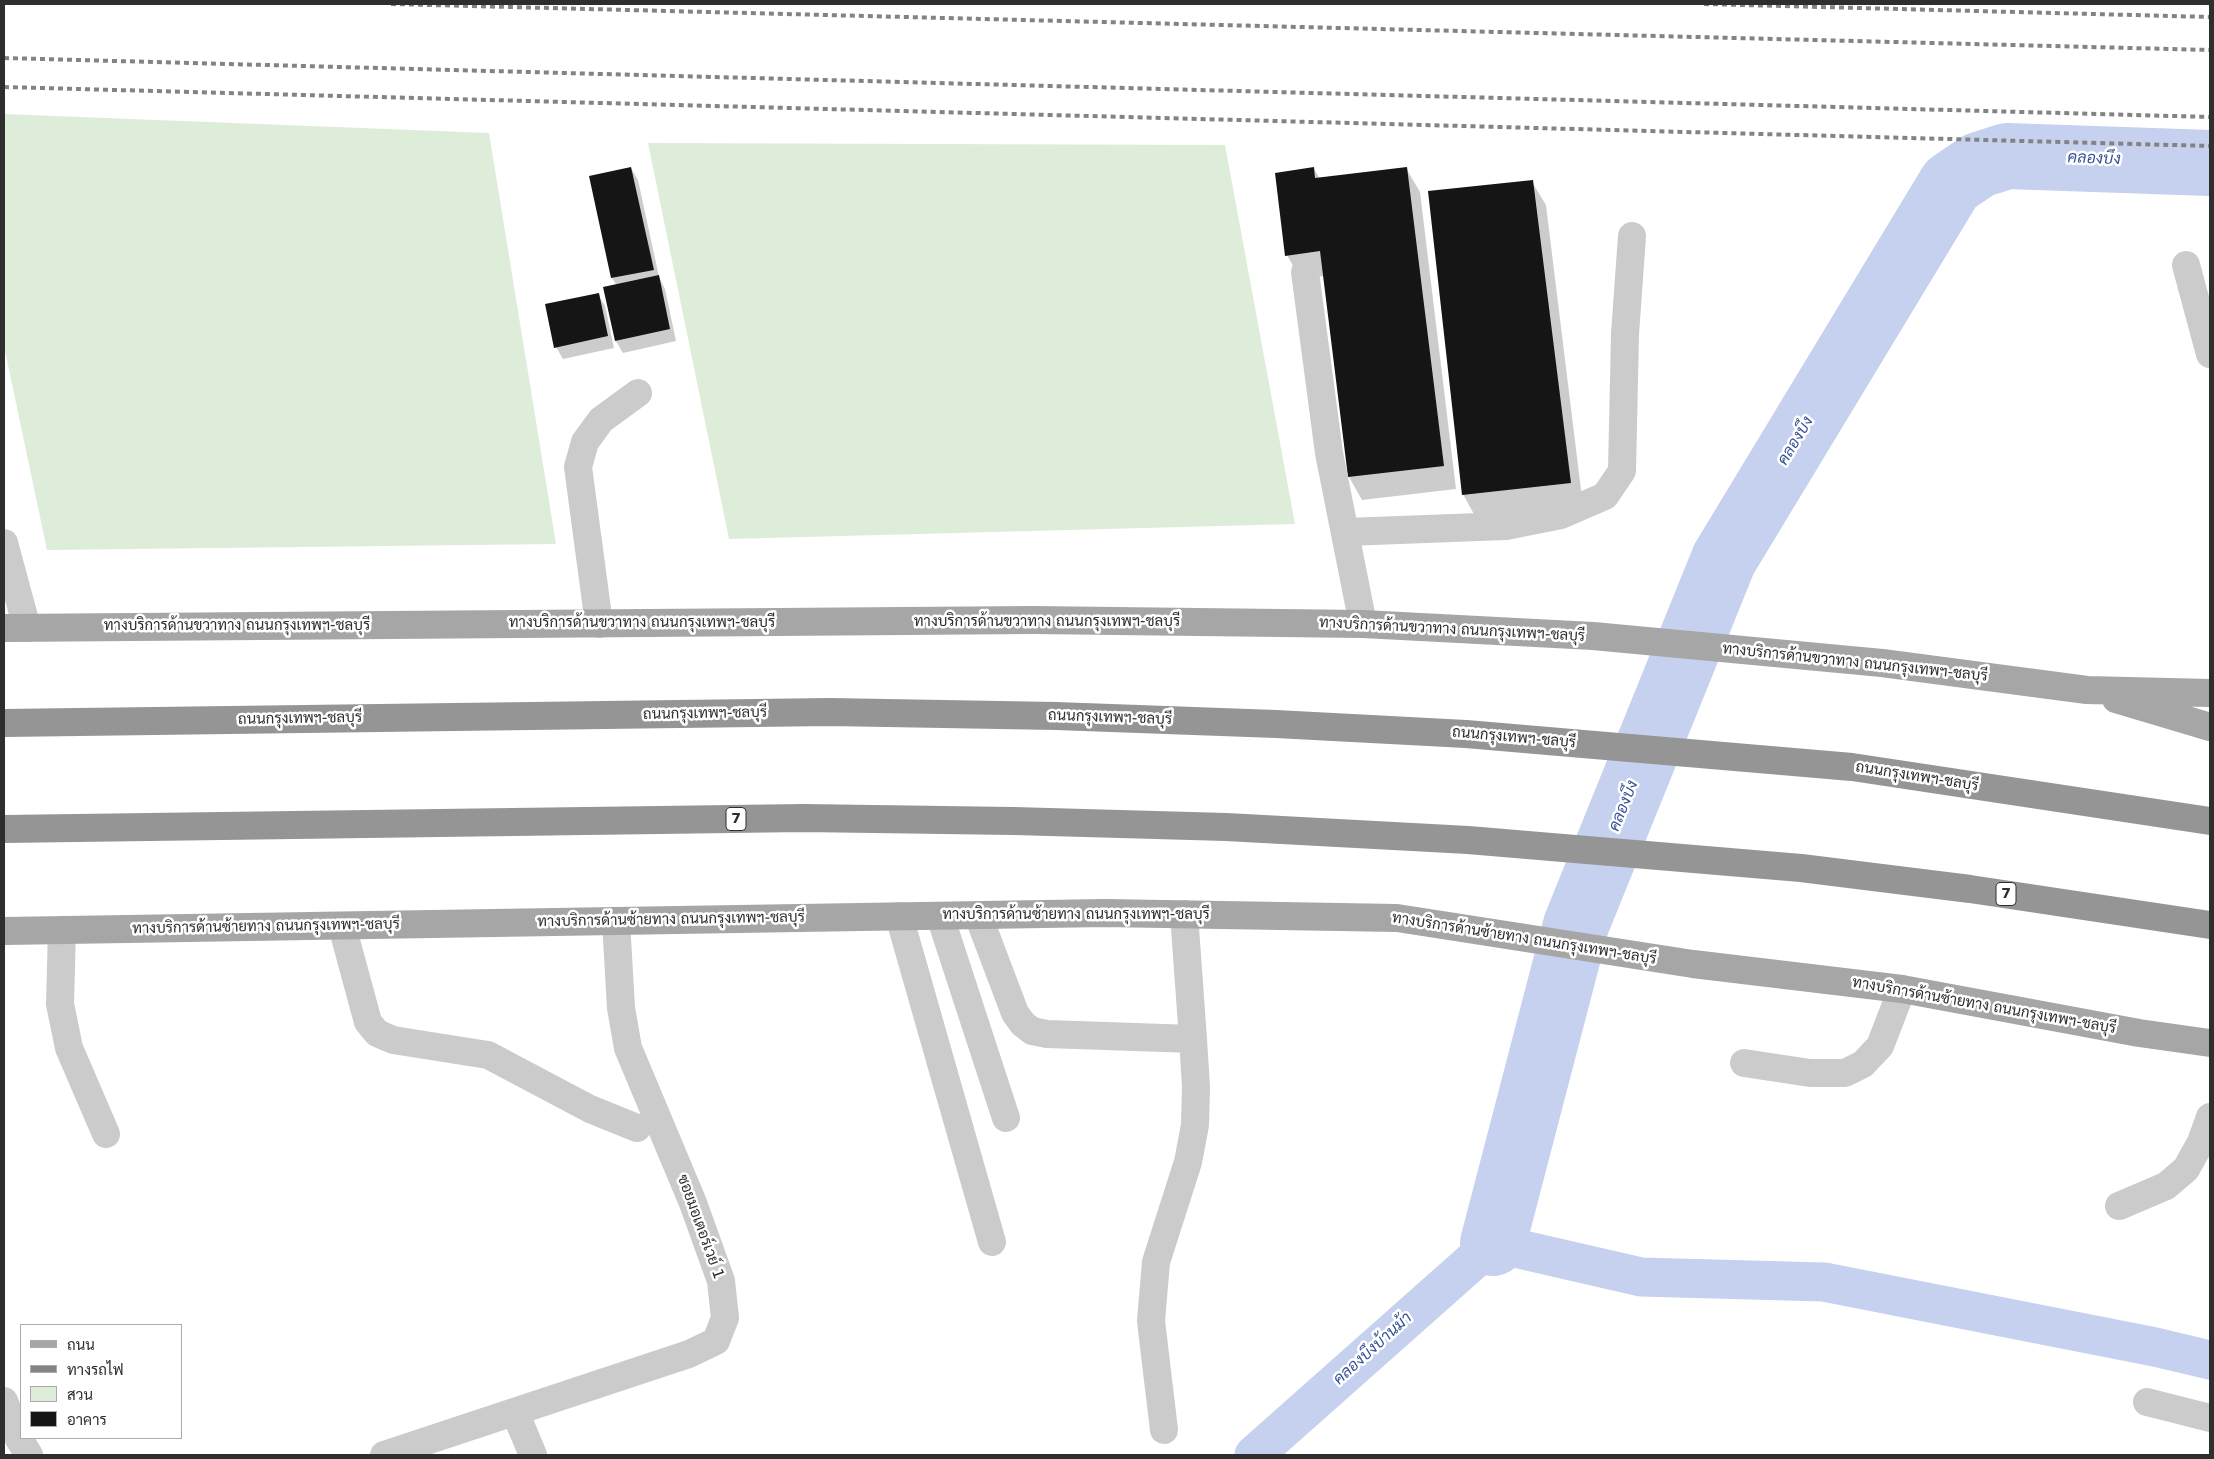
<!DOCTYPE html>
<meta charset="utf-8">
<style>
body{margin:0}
#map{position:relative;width:2214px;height:1459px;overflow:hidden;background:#fff;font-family:"DejaVu Sans",Sarabun,sans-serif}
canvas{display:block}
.frame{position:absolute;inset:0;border:5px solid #2e2e2e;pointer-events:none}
.legend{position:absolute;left:20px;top:1324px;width:162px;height:115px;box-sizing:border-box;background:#fff;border:1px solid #ababab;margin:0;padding:6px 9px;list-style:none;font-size:15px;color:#2e2e2e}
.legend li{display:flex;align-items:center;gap:10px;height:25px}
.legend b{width:25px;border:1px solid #ababab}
</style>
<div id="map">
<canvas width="2214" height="1459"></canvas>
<div class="frame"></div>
<ul class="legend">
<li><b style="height:6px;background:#a6a6a6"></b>ถนน</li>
<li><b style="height:6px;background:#838383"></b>ทางรถไฟ</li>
<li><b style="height:14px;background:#deedda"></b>สวน</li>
<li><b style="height:14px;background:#151515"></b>อาคาร</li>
</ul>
</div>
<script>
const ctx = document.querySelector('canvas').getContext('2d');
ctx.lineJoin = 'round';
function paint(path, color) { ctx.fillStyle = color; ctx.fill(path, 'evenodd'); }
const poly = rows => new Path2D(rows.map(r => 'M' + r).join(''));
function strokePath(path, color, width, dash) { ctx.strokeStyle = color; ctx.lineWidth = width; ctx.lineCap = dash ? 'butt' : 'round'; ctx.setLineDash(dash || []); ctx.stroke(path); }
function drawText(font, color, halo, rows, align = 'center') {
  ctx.font = font + ' "DejaVu Sans",Sarabun,sans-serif'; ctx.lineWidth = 5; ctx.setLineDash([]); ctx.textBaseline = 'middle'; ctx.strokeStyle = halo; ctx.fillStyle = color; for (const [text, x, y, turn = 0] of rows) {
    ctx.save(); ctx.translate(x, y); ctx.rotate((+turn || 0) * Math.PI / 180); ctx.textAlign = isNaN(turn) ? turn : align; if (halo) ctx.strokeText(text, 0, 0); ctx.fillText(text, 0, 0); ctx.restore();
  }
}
paint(poly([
 [4,114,489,133,556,544,47,550,4,346],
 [648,143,1225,145,1295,524,729,539]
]), '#deedda');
paint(poly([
 [631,168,638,180,659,277,665,289,676,341,623,353,616,341,617,286,612,278],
 [1406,168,1420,192,1456,489,1362,500,1349,477,1324,276,1300,279,1287,255,1314,169,1320,179],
 [1532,182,1546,205,1583,506,1476,518,1463,494],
 [598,294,605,306,614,348,563,359,556,347]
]), '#0003');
strokePath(poly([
 [1254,1455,1493,1243,1641,1277,1824,1282,2155,1347,2210,1360]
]), '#c5d1ee', 39);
strokePath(poly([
 [1493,1243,1576,925,1724,559,1951,184,1979,165,2007,156,2210,163]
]), '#c5d1ee', 66);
paint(poly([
 [631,167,654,270,611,278,589,176],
 [1314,167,1315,178,1407,167,1444,466,1348,477,1320,251,1285,256,1275,173],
 [1533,180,1571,483,1462,495,1428,191],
 [659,275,670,329,615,341,603,287],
 [599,293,608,336,554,348,545,304]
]), '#151515');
strokePath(poly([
 [2186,265,2210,354],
 [1305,272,1329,453,1363,624],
 [1346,532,1506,526,1561,515,1605,496,1622,471,1625,334,1632,236],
 [4,543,27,628],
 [599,624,578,467,585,442,601,420,638,393],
 [978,915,1015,1013,1023,1024,1032,1031,1047,1034,1193,1039],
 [899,916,992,1242],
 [940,916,1006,1118],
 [342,926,368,1022,377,1033,393,1040,488,1055,590,1109,637,1128],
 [62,930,60,1004,69,1048,106,1134],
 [1744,1063,1810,1073,1845,1073,1863,1064,1880,1046,1902,989],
 [2119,1206,2166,1186,2186,1169,2201,1142,2210,1117],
 [4,1401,19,1439,29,1455],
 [2147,1402,2210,1418],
 [515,1412,533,1455],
 [1164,1430,1151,1321,1156,1262,1188,1162,1195,1125,1196,1087,1193,1039,1184,914],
 [384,1455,689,1354,716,1341,725,1318,721,1281,693,1203,628,1048,621,1008,616,921]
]), '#cbcbcb', 28);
strokePath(poly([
 [4,628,1033,620,1363,624,1593,636,1882,663,2087,690,2210,693],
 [2116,699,2210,727],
 [4,931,1105,913,1397,918,1693,964,1902,989,2139,1033,2210,1043]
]), '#a6a6a6', 28);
strokePath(poly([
 [4,723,830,712,1056,716,1276,724,1466,734,1852,767,2210,821],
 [4,829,803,818,1014,821,1226,827,1468,840,1801,868,1970,889,2210,925]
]), '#959595', 28);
strokePath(poly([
 [391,4,2210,50],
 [1704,4,2210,17],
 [4,58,2210,117],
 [4,87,2210,146]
]), '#838383', 4, [5, 4]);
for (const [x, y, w] of [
 [736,819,20],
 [2006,894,20]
]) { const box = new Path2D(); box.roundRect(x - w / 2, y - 11.5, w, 23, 4); ctx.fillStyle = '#fff'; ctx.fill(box); strokePath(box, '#2e2e2e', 1); }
drawText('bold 14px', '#2e2e2e', null, [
 ["7",736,819],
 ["7",2006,894]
]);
drawText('15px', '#2e2e2e', '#fff', [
 ["ทางบริการด้านขวาทาง ถนนกรุงเทพฯ-ชลบุรี",1047,622],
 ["ทางบริการด้านขวาทาง ถนนกรุงเทพฯ-ชลบุรี",642,623],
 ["ทางบริการด้านขวาทาง ถนนกรุงเทพฯ-ชลบุรี",237,626],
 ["ทางบริการด้านขวาทาง ถนนกรุงเทพฯ-ชลบุรี",1452,630,3],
 ["ทางบริการด้านขวาทาง ถนนกรุงเทพฯ-ชลบุรี",1855,663,6],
 ["ถนนกรุงเทพฯ-ชลบุรี",705,714,-1],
 ["ถนนกรุงเทพฯ-ชลบุรี",1110,718,2],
 ["ถนนกรุงเทพฯ-ชลบุรี",300,719,-1],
 ["ถนนกรุงเทพฯ-ชลบุรี",1514,738,5],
 ["ถนนกรุงเทพฯ-ชลบุรี",1917,777,9],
 ["ทางบริการด้านซ้ายทาง ถนนกรุงเทพฯ-ชลบุรี",1076,915],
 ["ทางบริการด้านซ้ายทาง ถนนกรุงเทพฯ-ชลบุรี",671,920,-1],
 ["ทางบริการด้านซ้ายทาง ถนนกรุงเทพฯ-ชลบุรี",266,927,-1],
 ["ทางบริการด้านซ้ายทาง ถนนกรุงเทพฯ-ชลบุรี",1524,939,9],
 ["ทางบริการด้านซ้ายทาง ถนนกรุงเทพฯ-ชลบุรี",1984,1006,10],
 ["ซอยมอเตอร์เวย์ 1",700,1227,70]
]);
drawText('italic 16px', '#365296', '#fff', [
 ["คลองบึง",2094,159,2],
 ["คลองบึง",1796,441,-59],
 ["คลองบึง",1624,806,-68],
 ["คลองบึงบ้านม้า",1373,1349,-42]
]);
</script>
